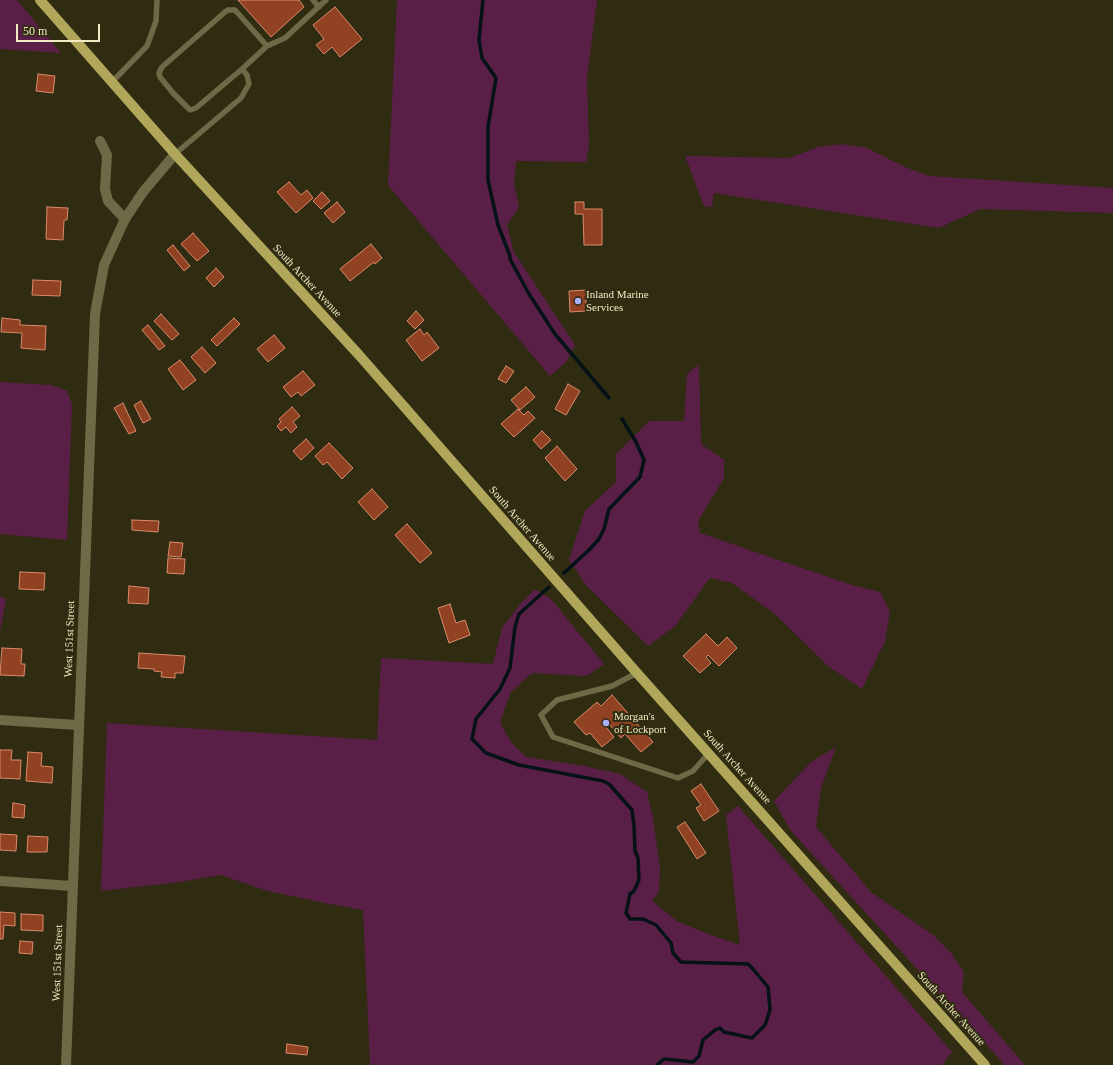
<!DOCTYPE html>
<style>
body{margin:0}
#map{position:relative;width:1113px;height:1065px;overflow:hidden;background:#302c11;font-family:"Times New Roman",serif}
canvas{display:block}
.scale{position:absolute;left:16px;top:24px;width:84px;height:18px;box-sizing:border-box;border:2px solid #f0ebc2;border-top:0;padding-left:5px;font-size:12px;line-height:14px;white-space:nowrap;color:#f0ebc2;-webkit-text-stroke:3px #302c11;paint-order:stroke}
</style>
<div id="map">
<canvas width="1113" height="1065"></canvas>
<div class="scale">50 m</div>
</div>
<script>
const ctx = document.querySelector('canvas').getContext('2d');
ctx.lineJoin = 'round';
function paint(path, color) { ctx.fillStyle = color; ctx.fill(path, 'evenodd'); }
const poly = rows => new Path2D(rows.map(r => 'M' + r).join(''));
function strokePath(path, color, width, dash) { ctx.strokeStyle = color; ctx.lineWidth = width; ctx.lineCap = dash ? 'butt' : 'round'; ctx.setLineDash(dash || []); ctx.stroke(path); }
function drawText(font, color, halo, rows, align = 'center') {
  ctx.font = font + ' "Times New Roman",serif'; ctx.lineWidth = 4; ctx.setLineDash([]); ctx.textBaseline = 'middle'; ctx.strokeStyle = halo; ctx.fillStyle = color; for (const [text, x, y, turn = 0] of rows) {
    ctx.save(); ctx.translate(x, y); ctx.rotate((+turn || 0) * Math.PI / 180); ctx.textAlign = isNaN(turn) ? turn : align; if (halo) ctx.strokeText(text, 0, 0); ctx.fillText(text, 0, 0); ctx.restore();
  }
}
paint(poly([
 [0,0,17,0,61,53,0,49],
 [397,0,597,0,587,78,589,145,586,162,516,161,514,184,519,207,507,225,514,252,575,345,566,362,550,376,388,185],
 [841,144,867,148,905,167,929,176,1113,188,1113,213,980,209,939,228,714,193,712,207,704,206,685,156,789,158,818,147],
 [699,364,701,444,724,460,724,478,698,521,700,533,852,585,880,592,890,612,885,641,862,689,828,666,776,615,732,583,710,578,675,626,648,646,586,585,569,560,585,511,616,482,616,454,649,421,684,421,687,374],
 [0,382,51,385,67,391,72,404,67,540,0,534],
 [535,589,551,599,604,664,587,676,532,673,510,693,500,723,511,742,526,757,584,766,620,774,647,792,653,818,660,869,659,892,652,901,677,921,703,932,740,945,726,815,738,806,952,1052,942,1065,370,1065,363,910,325,903,268,891,221,875,179,882,101,891,107,723,377,740,381,658,493,664,502,628,521,603],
 [0,596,6,599,0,631],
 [836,747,821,788,816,827,871,892,933,935,951,953,964,972,962,992,1025,1065,1005,1065,791,831,774,801,811,762]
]), '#591f47');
strokePath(poly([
 [483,0,479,40,482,58,496,78,488,127,488,180,498,225,510,256,510,259,529,294,555,334,609,398],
 [564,573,589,550,599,539,604,529,609,509,640,477,644,460,636,442,622,419],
 [549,587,519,614,515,627,510,668,500,689,476,719,472,739,486,753,519,765,603,781,609,784,632,810,634,826,635,851,638,858,639,880,634,891,630,894,626,913,630,919,643,919,656,925,671,943,673,953,681,962,748,964,753,969,768,987,770,1010,765,1025,752,1038,724,1032,720,1028,715,1030,703,1040,699,1056,693,1062,664,1059,657,1065]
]), '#041217', 3.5);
const building = poly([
 [238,0,299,0,304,7,271,37,238,0],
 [335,7,362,39,340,57,332,47,324,54,316,45,324,39,313,25,335,7],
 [38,74,55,76,53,93,36,91,38,74],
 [289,182,301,195,307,190,313,198,296,213,277,192,289,182],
 [322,192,330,201,321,209,313,201,322,192],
 [337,202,345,212,333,223,324,213,337,202],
 [575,202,584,202,584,209,602,209,602,245,584,245,583,214,575,214,575,202],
 [47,207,68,208,67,220,64,220,63,240,46,239,47,207],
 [193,233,209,251,197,261,181,244,193,233],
 [371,244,382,258,375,264,374,262,350,281,340,269,371,244],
 [173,245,190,266,184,271,167,250,173,245],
 [216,268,224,277,214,287,206,278,216,268],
 [33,280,61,281,60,296,32,295,33,280],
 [586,290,586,311,570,312,569,291,586,290],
 [416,311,424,320,415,329,407,321,416,311],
 [161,314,179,334,172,340,154,321,161,314],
 [2,318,20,320,20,325,46,326,45,350,21,348,22,333,1,332,2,318],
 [234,318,240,324,217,346,211,340,234,318],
 [148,325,165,346,159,350,142,330,148,325],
 [420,329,424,335,427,332,439,348,422,361,406,340,420,329],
 [274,335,285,348,268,362,257,349,274,335],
 [202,347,216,363,205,373,191,357,202,347],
 [180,360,196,380,183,390,168,369,180,360],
 [506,366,514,371,506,383,498,379,506,366],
 [303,371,315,385,301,396,298,392,291,397,283,387,303,371],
 [568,384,580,391,566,415,555,409,568,384],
 [526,387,535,397,520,410,511,400,526,387],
 [141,401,151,419,143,423,134,405,141,401],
 [123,403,136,431,129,434,114,408,123,403],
 [292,407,300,416,293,422,297,427,291,433,286,427,281,431,277,426,281,422,279,419,292,407],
 [518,409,524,415,528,411,535,418,514,437,501,424,518,409],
 [542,431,551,440,541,449,533,440,542,431],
 [306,439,314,448,301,460,293,451,306,439],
 [329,443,353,468,342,479,327,462,323,465,315,456,329,443],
 [557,446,577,469,565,481,545,458,557,446],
 [372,489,388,507,374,520,358,502,372,489],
 [132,520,159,521,158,532,132,530,132,520],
 [407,524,432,553,420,563,395,535,407,524],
 [170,542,183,543,181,557,168,556,170,542],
 [168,558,185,559,184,574,167,573,168,558],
 [20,572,45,573,44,590,19,589,20,572],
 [129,586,149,588,148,604,128,603,129,586],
 [450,604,456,623,465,620,470,635,449,643,438,608,450,604],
 [706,634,718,646,727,637,737,648,719,666,708,655,706,657,711,663,700,673,683,656,706,634],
 [2,648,22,649,21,664,25,664,24,676,0,675,2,648],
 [139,653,185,656,183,673,175,673,175,678,161,677,162,672,154,671,154,669,138,668,139,653],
 [612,695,653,742,641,752,625,734,621,738,609,724,606,727,614,737,602,747,590,733,586,735,574,722,597,702,601,706,612,695],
 [0,750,12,750,11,760,21,760,20,779,0,778,0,750],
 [28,752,42,753,41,766,53,767,52,783,26,781,28,752],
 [701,784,719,811,704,821,696,808,701,805,691,791,701,784],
 [13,803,25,805,24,818,12,817,13,803],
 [685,822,706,853,697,859,677,827,685,822],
 [0,834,17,835,16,851,0,850,0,834],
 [28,836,48,837,47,852,27,852,28,836],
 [0,912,15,913,15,926,4,925,3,939,0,939,0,912],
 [21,914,43,915,43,931,21,930,21,914],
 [20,941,33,942,32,954,19,953,20,941],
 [287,1044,308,1047,307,1055,286,1053,287,1044]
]);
paint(building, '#904222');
strokePath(building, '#db8b6b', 1);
strokePath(poly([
 [313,0,319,7],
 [228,10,235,10,267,46,242,69,196,108,190,110,173,93,160,77,159,73,162,67,225,12,228,10],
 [267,46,285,38,326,0],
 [112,82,147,46,156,21,157,0],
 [175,154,241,98,249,84,247,75,242,69],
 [637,673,612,686,557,700,541,715,553,737,678,778,693,771,709,753]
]), '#6e6a47', 5.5);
strokePath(poly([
 [100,141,107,155,105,189,108,201,125,219],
 [0,720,78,725],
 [0,881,72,886]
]), '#6e6a47', 10);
strokePath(poly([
 [66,1065,95,314,104,265,125,219,143,192,175,154]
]), '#6e6a47', 10);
strokePath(poly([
 [40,0,175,154,359,355,637,673,985,1065]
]), '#b1a75b', 10);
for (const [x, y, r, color] of [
 [578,301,4,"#acaffb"],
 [606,723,4,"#acaffb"]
]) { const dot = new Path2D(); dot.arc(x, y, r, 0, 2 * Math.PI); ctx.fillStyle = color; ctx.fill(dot); strokePath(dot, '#302c11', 1.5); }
drawText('11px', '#f0ebc2', '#302c11', [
 ["South Archer Avenue",307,281,47],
 ["South Archer Avenue",522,524,49],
 ["West 151st Street",70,639,-88],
 ["South Archer Avenue",737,767,48],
 ["West 151st Street",58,963,-88],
 ["South Archer Avenue",951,1009,48]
]);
drawText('11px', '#f0ebc2', '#302c11', [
 ["Inland Marine",586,295],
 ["Services",586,308],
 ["Morgan's",614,717],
 ["of Lockport",614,730]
], 'left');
</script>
